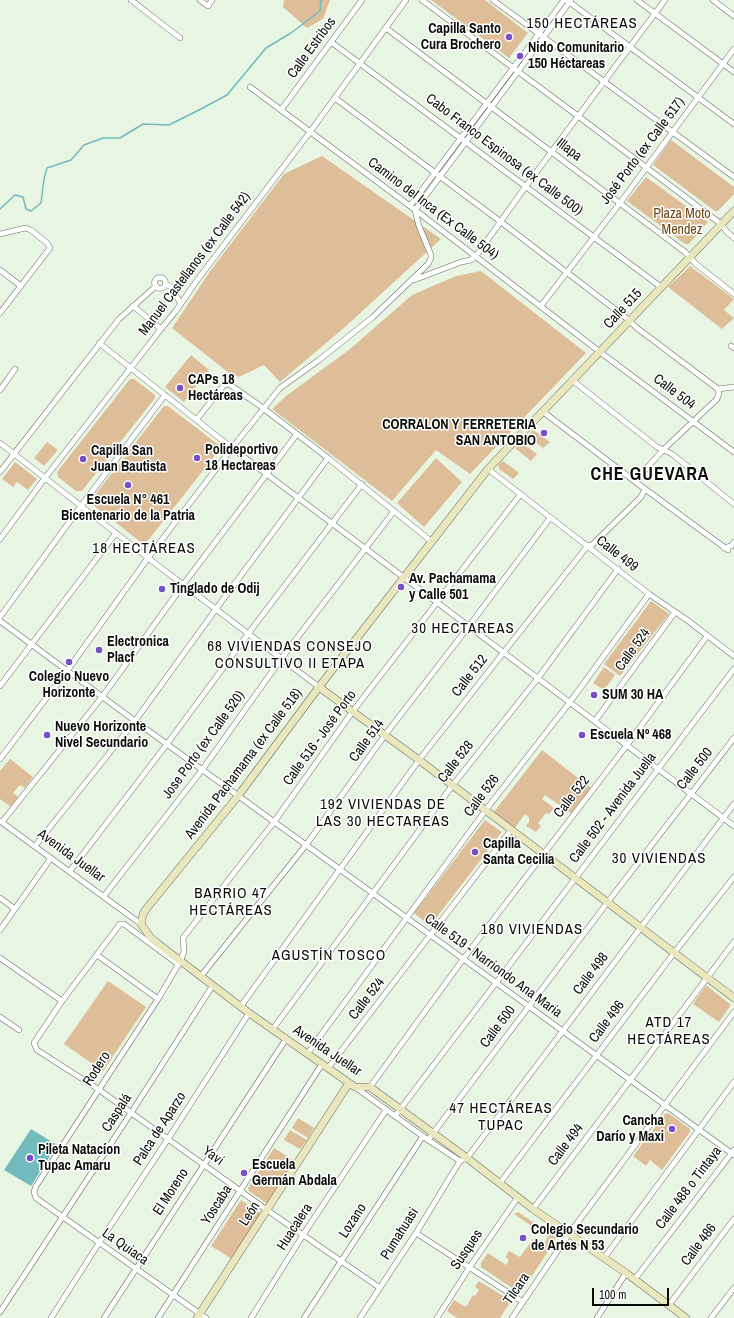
<!DOCTYPE html>
<meta charset="utf-8">
<style>
body{margin:0}
#map{position:relative;width:734px;height:1318px;overflow:hidden;background:#e9f5e3;font-family:"Archivo Narrow",sans-serif}
canvas{display:block}
.scale{position:absolute;left:592px;top:1288px;width:77px;height:18px;box-sizing:border-box;border:2px solid #0a0d08;border-top:0;padding-left:5px;font-size:12px;line-height:14px;white-space:nowrap;color:#0a0d08;-webkit-text-stroke:3px #fff;paint-order:stroke}
</style>
<div id="map">
<canvas width="734" height="1318"></canvas>
<div class="scale">100 m</div>
</div>
<script>
const ctx = document.querySelector('canvas').getContext('2d');
ctx.lineJoin = 'round';
function paint(path, color) { ctx.fillStyle = color; ctx.fill(path, 'evenodd'); }
const poly = rows => new Path2D(rows.map(r => 'M' + r).join(''));
function strokePath(path, color, width, dash) { ctx.strokeStyle = color; ctx.lineWidth = width; ctx.lineCap = dash ? 'butt' : 'round'; ctx.setLineDash(dash || []); ctx.stroke(path); }
function drawText(font, color, halo, rows, align = 'center') {
  ctx.font = font + ' "Archivo Narrow",sans-serif'; ctx.lineWidth = 3; ctx.setLineDash([]); ctx.textBaseline = 'middle'; ctx.strokeStyle = halo; ctx.fillStyle = color; for (const [text, x, y, turn = 0] of rows) {
    ctx.save(); ctx.translate(x, y); ctx.rotate((+turn || 0) * Math.PI / 180); ctx.textAlign = isNaN(turn) ? turn : align; if (halo) ctx.strokeText(text, 0, 0); ctx.fillText(text, 0, 0); ctx.restore();
  }
}
paint(poly([
 [284,0,330,0,323,19,307,28,283,7],
 [431,0,485,0,528,33,509,58],
 [671,140,734,187,734,194,718,211,715,211,653,165],
 [322,156,441,239,345,327,280,382,264,365,239,377,229,373,172,328,211,270,284,174],
 [646,177,708,222,689,244,685,244,627,201],
 [690,266,734,299,724,310,734,318,722,329,668,287],
 [481,271,586,353,470,474,436,450,392,501,272,409,286,396,350,349,412,295,456,276],
 [191,355,209,370,184,402,165,387],
 [130,379,134,379,155,395,155,398,82,491,76,491,58,477,57,472],
 [164,406,168,406,220,446,220,449,146,543,142,543,93,505,91,500],
 [533,430,550,442,543,448,527,436],
 [47,442,58,450,44,466,34,458],
 [521,442,537,454,531,461,515,448],
 [436,458,462,482,424,527,397,503],
 [503,461,519,473,513,479,499,469,498,465],
 [15,462,37,479,28,490,17,482,13,487,2,479],
 [651,601,669,614,620,676,604,664],
 [604,667,615,675,604,690,593,683],
 [542,750,591,788,572,814,545,795,542,799,554,808,549,814,546,813,538,823,541,826,536,832,526,826,529,822,529,817,525,814,514,829,497,816,494,812],
 [10,759,33,777,25,788,20,785,13,793,18,797,11,807,0,799,0,771],
 [485,820,502,832,430,926,414,913],
 [108,981,146,1007,103,1071,64,1044],
 [706,985,731,1005,719,1022,693,1004],
 [668,1113,690,1129,690,1132,662,1170,650,1160,646,1166,633,1156,665,1114],
 [298,1118,314,1128,308,1138,292,1128],
 [290,1130,307,1140,300,1149,284,1140],
 [274,1148,296,1162,270,1203,266,1203,249,1191,248,1188],
 [241,1200,261,1214,232,1259,211,1246],
 [518,1212,555,1237,555,1241,522,1291,518,1292,481,1267,481,1263,488,1253,506,1265,509,1260,506,1257,509,1251,520,1257,533,1239,543,1245,548,1237,514,1214],
 [479,1281,511,1301,500,1318,457,1318,447,1311,454,1300,466,1307,473,1295,475,1296,479,1290,475,1287]
]), '#ddbe99');
paint(poly([
 [31,1129,57,1145,31,1186,4,1170]
]), '#71bbbe');
strokePath(poly([
 [0,209,15,195,23,197,26,209,31,211,41,203,44,179,47,168,71,160,84,145,103,138,120,138,143,124,169,125,199,110,227,95,266,48,291,33,320,11,321,0]
]), '#71bbbe', 1.5);
const street = poly([
 [131,0,180,38],
 [200,0,208,6,212,0],
 [422,0,578,116,721,224,727,232,734,238],
 [493,0,734,177],
 [637,0,734,72],
 [713,0,734,16],
 [568,1,734,124],
 [386,28,685,252,696,264,734,294],
 [331,42,661,287],
 [250,87,410,206,600,352,734,452],
 [335,98,501,222,625,317,637,328,718,389,719,393,717,399,663,450,635,481],
 [281,110,362,0],
 [410,206,564,0],
 [0,234,25,228,31,230,47,243,50,248,0,313],
 [0,270,21,286],
 '154.5 283a5.5 5.5 0 1 1 11 0a5.5 5.5 0 1 1-11 0Z',
 [414,280,461,262,471,260,476,256,526,186,665,0],
 [166,284,171,287,181,304],
 [133,306,161,329],
 [541,306,620,203,734,49],
 [99,343,232,448,734,826],
 [731,346,734,348],
 [572,380,657,447,672,454,734,504],
 [718,389,734,387],
 [0,390,15,369],
 [542,411,645,489,728,550],
 [197,419,224,385,229,384,263,408,328,458,431,541],
 [0,443,148,558,319,687],
 [488,469,649,594,687,620,734,656],
 [0,472,119,319,156,286],
 [0,539,45,478,161,329,175,312,198,279,310,132,406,0],
 [724,548,731,546,734,542],
 [0,617,81,506,165,395],
 [0,621,135,721,734,1155],
 [0,686,116,533],
 [595,721,675,612],
 [0,759,67,671,148,558,232,448,280,388,319,360,373,317,428,264,431,258,431,255,419,226,415,210,571,0],
 [0,821,141,924],
 [2,822,102,697,183,585,297,434],
 [35,846,135,721,216,609,328,458],
 [70,871,167,744,248,634,362,484],
 [104,896,202,770,281,659,394,511],
 [0,898,15,909],
 [0,930,51,858],
 [97,955,158,999],
 [0,958,62,1001],
 [178,964,124,924,120,924,62,1001,34,1043,37,1050,98,1089,267,1210,380,1288],
 [201,976,306,845,385,735,469,626,550,518],
 [241,1006,419,760,585,549,587,546,592,545,641,497,645,489],
 [0,1017,19,1030],
 [272,1030,452,786,538,678,618,569],
 [307,1054,485,811,570,702,649,594],
 [328,1068,511,830],
 [355,1087,428,1140,460,1161],
 [370,1087,464,958,627,745,707,636],
 [395,1116,734,669],
 [428,1140,607,903,734,738],
 [460,1161,467,1158,734,804],
 [500,1183,674,953,734,877],
 [533,1209,734,942],
 [416,1233,523,1302],
 [604,1258,734,1082],
 [635,1279,734,1150],
 [669,1305,734,1219],
 [0,1312,131,1113,213,985],
 [51,1318,99,1243,168,1139,249,1013],
 [104,1318,286,1039],
 [158,1318,322,1064],
 [206,1318,36,1198,34,1192,36,1186,158,999,181,960,184,951,183,938,186,934,274,822,353,711,520,495],
 [251,1318,303,1235,386,1110],
 [304,1318,423,1136],
 [360,1318,416,1233,460,1161],
 [437,1318,469,1268,518,1197],
 [512,1318,569,1234,734,1012],
 [597,1318,626,1273],
 [711,1318,734,1288]
]);
const secondary = poly([
 [319,687,419,760,734,998],
 [197,1318,349,1083],
 [686,1318,626,1273,533,1209,467,1158,370,1087,355,1087,249,1013,157,943,151,938,141,924,143,914,147,908,238,796,319,687,488,469,734,211]
]);
strokePath(street, '#646f60', 6);
strokePath(secondary, '#646f60', 8);
strokePath(street, '#fff', 5);
strokePath(secondary, '#eae6bd', 7);
for (const [x, y, r, color] of [
 [509,37,4,"#774fc8"],
 [520,56,4,"#774fc8"],
 [180,388,4,"#774fc8"],
 [544,433,4,"#774fc8"],
 [197,458,4,"#774fc8"],
 [83,459,4,"#774fc8"],
 [128,485,4,"#774fc8"],
 [401,587,4,"#774fc8"],
 [162,589,4,"#774fc8"],
 [99,650,4,"#774fc8"],
 [69,662,4,"#774fc8"],
 [594,695,4,"#774fc8"],
 [47,735,4,"#774fc8"],
 [582,735,4,"#774fc8"],
 [475,852,4,"#774fc8"],
 [672,1129,4,"#774fc8"],
 [30,1158,4,"#774fc8"],
 [244,1173,4,"#774fc8"],
 [523,1238,4,"#774fc8"]
]) { const dot = new Path2D(); dot.arc(x, y, r, 0, 2 * Math.PI); ctx.fillStyle = color; ctx.fill(dot); strokePath(dot, '#fff', 1.5); }
drawText('bold 14px', '#0a0d08', '#fff', [
 ["Capilla Santo",501,29,"right"],
 ["Cura Brochero",501,45,"right"],
 ["Nido Comunitario",528,48],
 ["150 Héctareas",528,64],
 ["CAPs 18",188,380],
 ["Hectáreas",188,396],
 ["CORRALON Y FERRETERIA",536,425,"right"],
 ["SAN ANTOBIO",536,441,"right"],
 ["Polideportivo",205,450],
 ["18 Hectareas",205,466],
 ["Capilla San",91,451],
 ["Juan Bautista",91,467],
 ["Escuela N° 461",128,500,"center"],
 ["Bicentenario de la Patria",128,516,"center"],
 ["Av. Pachamama",409,579],
 ["y Calle 501",409,595],
 ["Tinglado de Odij",170,589],
 ["Electronica",107,642],
 ["Placf",107,658],
 ["Colegio Nuevo",69,677,"center"],
 ["Horizonte",69,693,"center"],
 ["SUM 30 HA",602,695],
 ["Nuevo Horizonte",55,727],
 ["Nivel Secundario",55,743],
 ["Escuela Nº 468",590,735],
 ["Capilla",483,844],
 ["Santa Cecilia",483,860],
 ["Cancha",664,1121,"right"],
 ["Darío y Maxi",664,1137,"right"],
 ["Pileta Natacíon",38,1150],
 ["Tupac Amaru",38,1166],
 ["Escuela",252,1165],
 ["Germán Abdala",252,1181],
 ["Colegio Secundario",531,1230],
 ["de Artes N 53",531,1246]
], 'left');
drawText('14px', '#0a0d08', '#fff', [
 ["Calle Estribos",312,48,-54],
 ["Illapa",569,150,37],
 ["José Porto (ex Calle 517)",643,151,-53],
 ["Cabo Franco Espinosa (ex Calle 500)",504,155,37],
 ["Camino del Inca (Ex Calle 504)",433,209,37],
 ["Manuel Castellanos (ex Calle 542)",195,264,-53],
 ["Calle 515",623,309,-47],
 ["Calle 504",674,392,37],
 ["Calle 499",617,554,38],
 ["Calle 524",633,650,-54],
 ["Calle 512",470,676,-52],
 ["Calle 516 - José Porto",320,738,-54],
 ["Calle 514",367,741,-54],
 ["Jose Porto (ex Calle 520)",204,745,-54],
 ["Calle 528",456,762,-52],
 ["Avenida Pachamama (ex Calle 518)",244,764,-53],
 ["Calle 500",695,769,-52],
 ["Calle 526",482,796,-53],
 ["Calle 522",572,797,-52],
 ["Calle 502 - Avenida Juella",613,808,-53],
 ["Avenida Juellar",71,856,36],
 ["Calle 519 - Narriondo Ana María",493,966,36],
 ["Calle 498",591,974,-53],
 ["Calle 524",367,999,-52],
 ["Calle 496",607,1022,-53],
 ["Calle 500",498,1027,-53],
 ["Avenida Juellar",327,1051,34],
 ["Rodero",97,1069,-57],
 ["Caspalá",117,1113,-57],
 ["Palca de Aparzo",160,1129,-57],
 ["Calle 494",566,1145,-53],
 ["Yavi",213,1156,36],
 ["Calle 488 o Tintaya",689,1188,-53],
 ["El Moreno",171,1192,-57],
 ["Yoscaba",217,1205,-57],
 ["León",250,1214,-57],
 ["Lozano",353,1221,-57],
 ["Huacalera",295,1227,-57],
 ["Pumahuasi",400,1234,-58],
 ["Calle 486",699,1245,-53],
 ["La Quiaca",125,1247,35],
 ["Susques",467,1250,-56],
 ["Tilcara",517,1289,-56]
]);
drawText('14px', '#6c4712', '#fff', [
 ["Plaza Moto",682,214],
 ["Mendez",682,230]
]);
ctx.letterSpacing = '1px';
drawText('15px', '#0a0d08', '#fff', [
 ["150 HECTÁREAS",582,24],
 ["18 HECTÁREAS",144,549],
 ["30 HECTAREAS",463,629],
 ["68 VIVIENDAS CONSEJO",290,647],
 ["CONSULTIVO II ETAPA",290,664],
 ["192 VIVIENDAS DE",383,805],
 ["LAS 30 HECTAREAS",383,822],
 ["30 VIVIENDAS",659,859],
 ["BARRIO 47",231,894],
 ["HECTÁREAS",231,911],
 ["180 VIVIENDAS",532,930],
 ["AGUSTÍN TOSCO",329,956],
 ["ATD 17",669,1023],
 ["HECTÁREAS",669,1040],
 ["47 HECTÁREAS",501,1109],
 ["TUPAC",501,1126]
]);
ctx.letterSpacing = '0px';
ctx.letterSpacing = '1px';
drawText('bold 18px', '#0a0d08', '#fff', [
 ["CHE GUEVARA",650,475]
]);
ctx.letterSpacing = '0px';
</script>
